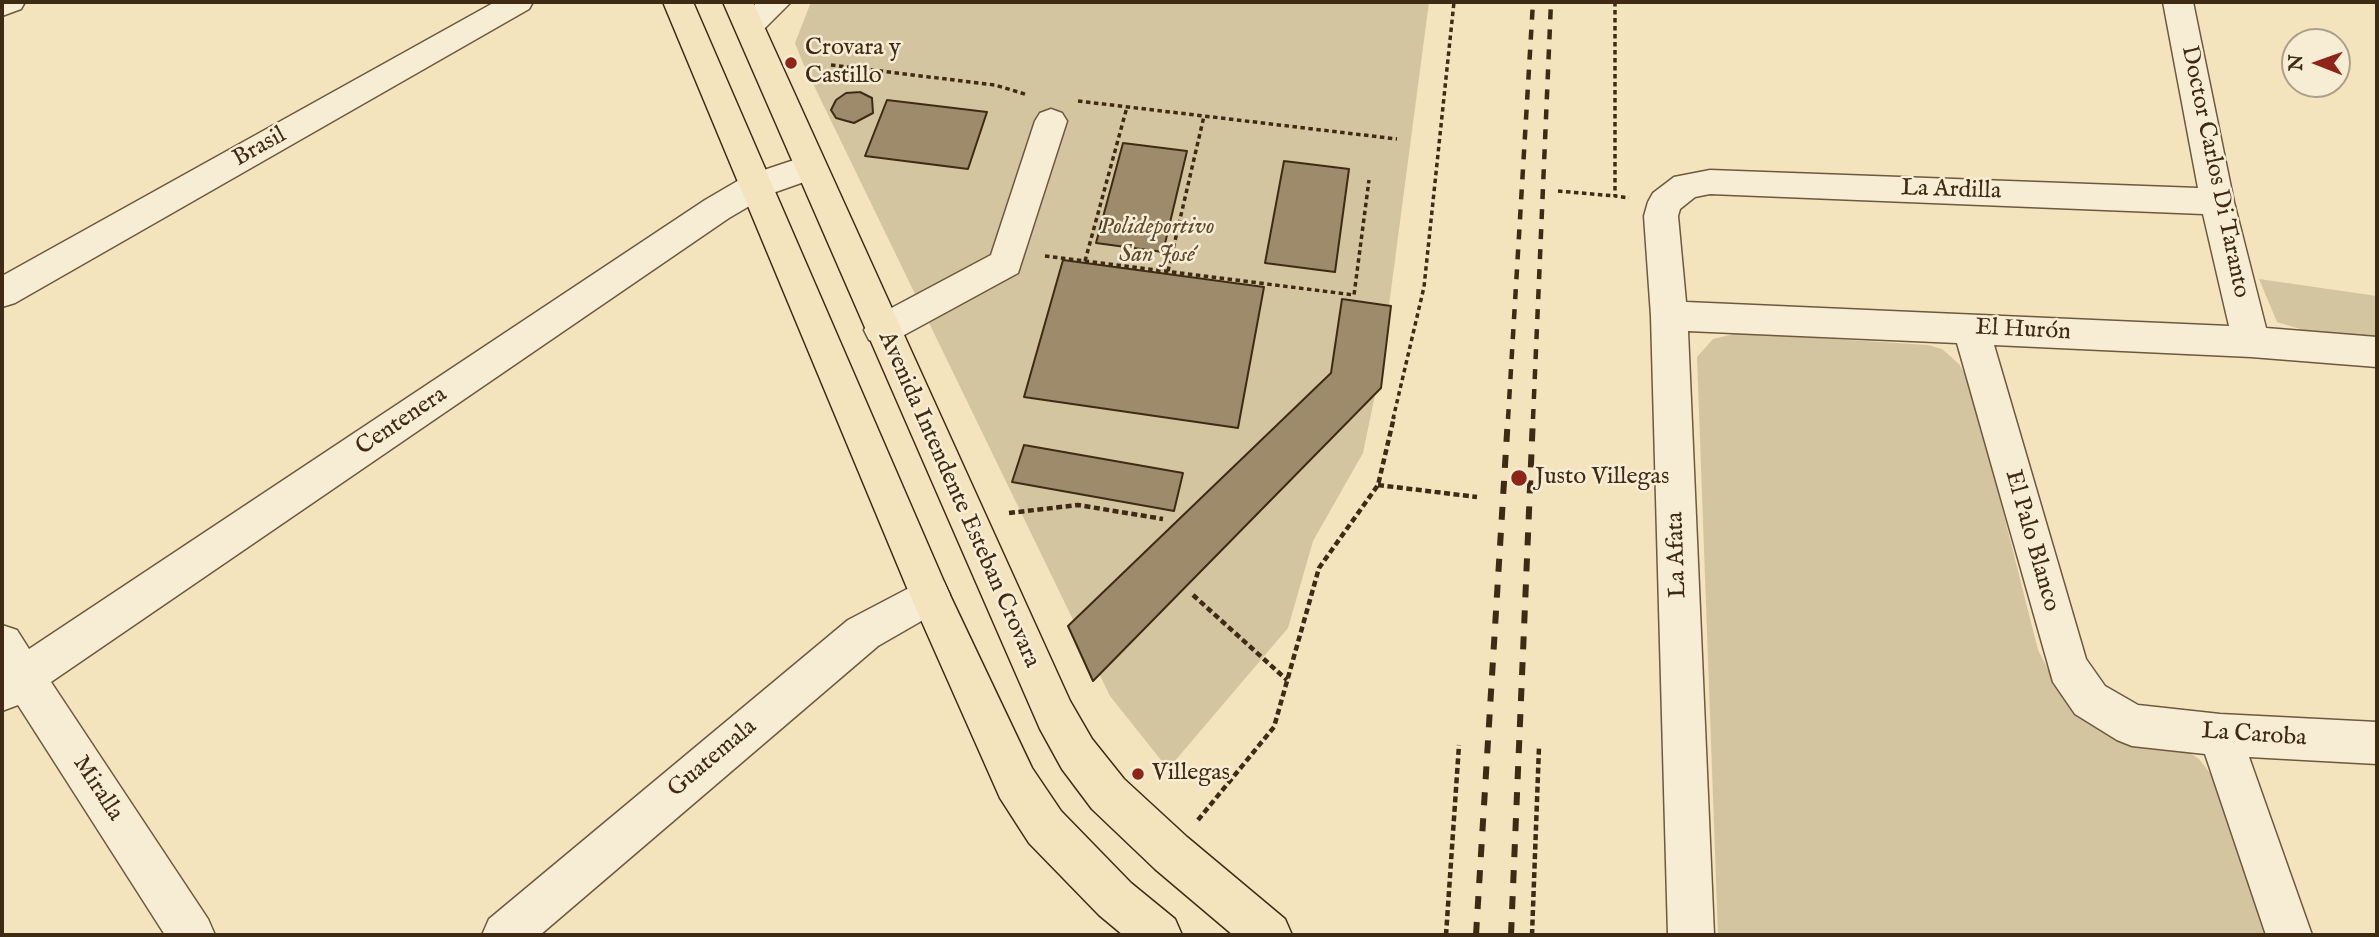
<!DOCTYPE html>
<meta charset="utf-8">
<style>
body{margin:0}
#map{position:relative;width:2379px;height:937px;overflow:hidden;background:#f3e4be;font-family:"IM FELL English",serif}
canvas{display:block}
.frame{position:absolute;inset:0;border:4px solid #3f2b14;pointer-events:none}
.north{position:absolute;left:2281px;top:28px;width:70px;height:70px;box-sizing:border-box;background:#f7edd5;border:2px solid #ad9f88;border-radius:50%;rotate:271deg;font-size:19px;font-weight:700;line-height:28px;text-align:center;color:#3f2b14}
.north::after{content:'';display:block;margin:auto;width:24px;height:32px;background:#8f2418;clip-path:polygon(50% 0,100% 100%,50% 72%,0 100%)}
</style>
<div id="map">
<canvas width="2379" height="937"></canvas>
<div class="frame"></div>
<div class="north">N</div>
</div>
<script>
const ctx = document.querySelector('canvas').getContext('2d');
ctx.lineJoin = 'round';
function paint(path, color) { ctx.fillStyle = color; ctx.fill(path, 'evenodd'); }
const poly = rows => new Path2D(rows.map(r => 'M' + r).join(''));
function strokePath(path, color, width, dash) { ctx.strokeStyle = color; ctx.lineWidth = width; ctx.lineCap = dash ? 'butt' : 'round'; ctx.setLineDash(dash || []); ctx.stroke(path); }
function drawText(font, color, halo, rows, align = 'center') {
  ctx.font = font + ' "IM FELL English",serif'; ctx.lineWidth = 5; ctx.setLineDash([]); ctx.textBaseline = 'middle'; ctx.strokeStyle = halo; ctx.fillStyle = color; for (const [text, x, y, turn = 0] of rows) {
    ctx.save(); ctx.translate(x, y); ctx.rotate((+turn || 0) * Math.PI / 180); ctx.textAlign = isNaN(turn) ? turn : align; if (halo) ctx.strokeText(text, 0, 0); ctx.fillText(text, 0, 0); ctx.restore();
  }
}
paint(poly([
 [811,2,1429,2,1381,366,1363,453,1313,541,1288,628,1168,769,1110,696,802,61,795,43],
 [2259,279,2377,296,2377,340,2323,336,2277,322],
 [1738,333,1928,345,1942,349,1959,364,1971,385,2038,650,2052,677,2091,725,2117,736,2181,747,2199,759,2215,780,2227,807,2268,935,1718,935,1697,357,1713,339]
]), '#d4c5a1');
const building = poly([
 [860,92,872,98,873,113,854,123,836,118,831,110,836,100,846,93,860,92],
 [887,100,987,112,968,169,865,156,887,100],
 [1123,143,1187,151,1163,252,1096,243,1123,143],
 [1284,161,1349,169,1335,272,1265,263,1284,161],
 [1063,260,1264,287,1238,428,1024,397,1063,260],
 [1342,299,1391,306,1381,388,1093,681,1068,626,1331,373,1342,299],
 [1024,445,1183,473,1174,511,1012,482,1024,445]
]);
paint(building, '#9d8b6c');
strokePath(building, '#3f2b14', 2);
const minor = poly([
 [2,2,25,2,21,9,2,16,2,2],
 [495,2,533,2,529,9,15,303,2,307,2,276,495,2],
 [757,2,791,2,760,33,749,37,738,33,734,26,757,2],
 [2163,2,2193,2,2234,202,2266,328,2377,337,2377,367,2251,357,1994,345,2086,659,2105,686,2138,705,2220,714,2377,722,2377,764,2249,757,2312,935,2266,935,2205,754,2132,746,2117,740,2075,714,2053,682,1957,343,1688,331,1714,935,1668,935,1651,316,1644,216,1648,202,1653,193,1674,177,1710,170,2198,188,2163,2],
 [1710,194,2203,214,2229,326,1686,302,1678,216,1680,209,1695,197,1710,194],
 [1051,109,1062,113,1067,121,1018,273,895,340,882,344,869,340,864,330,869,320,991,255,1035,121,1040,113,1051,109],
 [809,155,821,158,826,167,821,176,770,194,729,218,51,682,208,919,215,935,165,935,18,705,2,711,2,625,17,630,29,649,705,200,746,176,809,155],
 [930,577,944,582,950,595,944,608,878,646,540,935,482,935,489,919,848,620,930,577]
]);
const major = poly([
 [663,2,693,2,948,591,1032,768,1061,811,1131,883,1175,919,1182,935,1123,935,1099,915,1029,843,1000,798,910,595,663,2],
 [723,2,753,2,1070,701,1092,739,1124,779,1187,837,1285,919,1292,935,1233,935,1155,869,1092,809,1062,769,1040,729,723,2]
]);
strokePath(minor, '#6c593e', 3);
strokePath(major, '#3f2b14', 3);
strokePath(poly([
 [1615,2,1615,196,1629,198],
 [831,65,995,85,1028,95],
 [1078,101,1397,139],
 [1558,191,1615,196],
 [1045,256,1354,295,1369,180],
 [1085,261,1127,107],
 [1168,271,1204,116],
 [1393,419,1424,287,1454,2]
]), '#3f2b14', 3.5, [4.5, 3.5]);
strokePath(poly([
 [1378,485,1477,497],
 [1009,513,1078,505,1163,519],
 [1193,595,1287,680],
 [1198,820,1274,727,1319,568,1378,485,1394,417],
 [1446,935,1459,745],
 [1532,935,1539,747]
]), '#3f2b14', 4.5, [6, 3.5]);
paint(minor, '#f7edd5');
paint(major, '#f3e4be');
strokePath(poly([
 [1508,419,1533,2],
 [1533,419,1551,2]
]), '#3f2b14', 4.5, [10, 10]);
strokePath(poly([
 [1476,935,1508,417],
 [1511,935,1533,417]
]), '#3f2b14', 6, [13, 13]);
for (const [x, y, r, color] of [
 [791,63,7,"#8f2418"],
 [1519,478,9,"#8f2418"],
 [1138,774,7,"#8f2418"]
]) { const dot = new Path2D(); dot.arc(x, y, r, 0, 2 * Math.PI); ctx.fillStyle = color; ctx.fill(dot); strokePath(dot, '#f7edd5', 2.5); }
drawText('24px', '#3f2b14', '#f7edd5', [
 ["Crovara y",805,49],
 ["Castillo",805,77],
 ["Justo Villegas",1535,478],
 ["Villegas",1152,774]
], 'left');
drawText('24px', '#3f2b14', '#f7edd5', [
 ["Brasil",260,148,-29],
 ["Doctor Carlos Di Taranto",2214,172,78],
 ["La Ardilla",1951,191,2],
 ["El Hurón",2023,331,3],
 ["Centenera",402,422,-34],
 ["Avenida Intendente Esteban Crovara",958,500,66],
 ["El Palo Blanco",2031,541,74],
 ["La Afata",1678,555,-92],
 ["La Caroba",2254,736,4],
 ["Guatemala",713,759,-40],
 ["Miralla",97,789,57]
]);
drawText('italic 24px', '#5d4a30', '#f7edd5', [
 ["Polideportivo",1157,228],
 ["San José",1157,256]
]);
</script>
